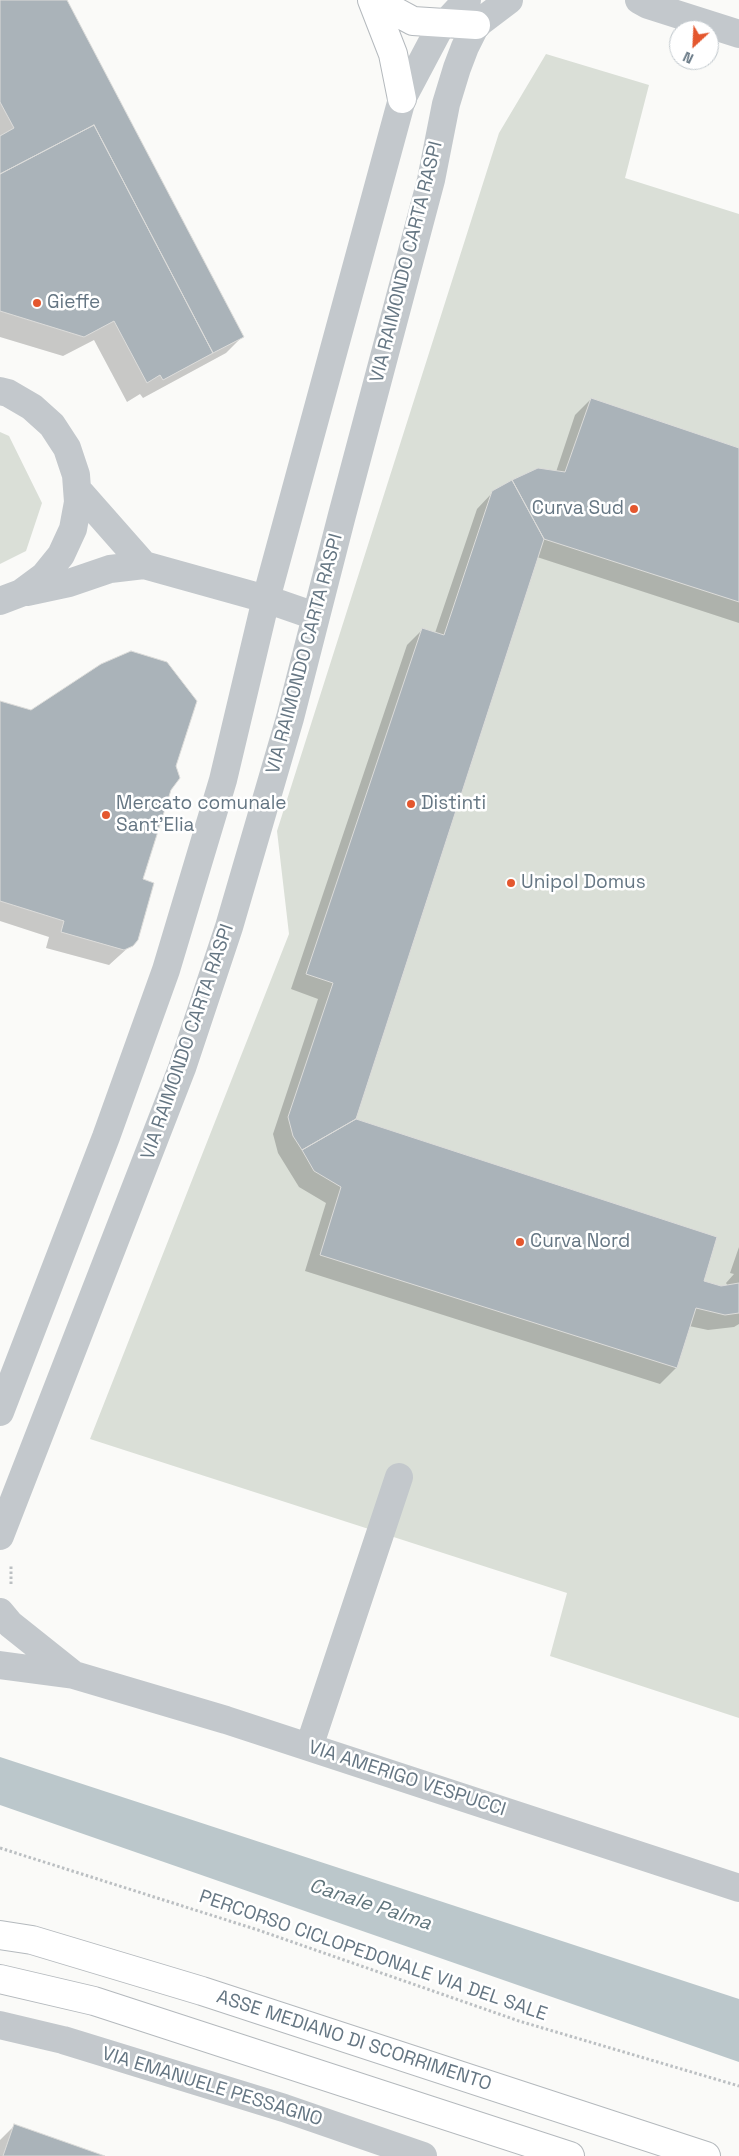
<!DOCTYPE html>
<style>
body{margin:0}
#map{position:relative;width:739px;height:2156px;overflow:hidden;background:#fafaf8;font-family:"Space Grotesk",sans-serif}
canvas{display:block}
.north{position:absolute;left:669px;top:20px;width:50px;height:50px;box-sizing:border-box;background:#fff;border:1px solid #c1c8cd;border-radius:50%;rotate:205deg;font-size:14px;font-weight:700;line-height:20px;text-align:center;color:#657683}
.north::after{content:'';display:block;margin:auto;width:18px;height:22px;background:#e4572e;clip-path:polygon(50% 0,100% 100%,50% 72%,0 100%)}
</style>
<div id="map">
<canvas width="739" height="2156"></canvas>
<div class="north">N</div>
</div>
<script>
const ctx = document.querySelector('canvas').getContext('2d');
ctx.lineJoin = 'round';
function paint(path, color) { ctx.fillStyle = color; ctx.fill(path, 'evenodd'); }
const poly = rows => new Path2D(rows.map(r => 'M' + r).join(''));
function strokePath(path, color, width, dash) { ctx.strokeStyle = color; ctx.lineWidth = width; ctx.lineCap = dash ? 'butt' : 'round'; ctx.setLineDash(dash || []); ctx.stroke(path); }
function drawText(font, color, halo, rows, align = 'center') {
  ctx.font = font + ' "Space Grotesk",sans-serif'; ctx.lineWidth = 5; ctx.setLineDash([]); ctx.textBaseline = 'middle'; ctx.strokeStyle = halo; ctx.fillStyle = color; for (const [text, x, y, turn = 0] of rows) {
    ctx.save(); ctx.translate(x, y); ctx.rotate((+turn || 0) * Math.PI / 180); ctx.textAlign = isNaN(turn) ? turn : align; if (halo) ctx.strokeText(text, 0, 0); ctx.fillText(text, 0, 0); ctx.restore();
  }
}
paint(poly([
 [546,54,649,85,625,178,739,214,739,1718,550,1656,567,1593,90,1439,289,934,277,831,499,133],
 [0,432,9,436,42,503,26,551,0,564]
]), '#dadfd7');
paint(poly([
 [0,1757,739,1999,739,2062,0,1805]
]), '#bbc7cb');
paint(poly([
 [0,0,66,0,242,337,226,353,143,398,140,394,127,402,94,340,63,356,0,337],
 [591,399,739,449,739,623,537,557,354,1120,703,1282,721,1287,728,1286,726,1283,734,1274,730,1273,739,1247,739,1324,734,1327,708,1330,689,1326,676,1368,660,1384,305,1271,326,1203,299,1187,278,1153,273,1134,318,999,291,989,407,645,423,629,435,633,477,509,493,492,556,472,575,415],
 [0,702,175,766,170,790,142,880,130,946,109,965,46,948,49,937,0,921],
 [14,2126,101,2156,0,2156,0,2140]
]), '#0003');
const building = poly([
 [0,0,67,0,244,337,213,353,94,125,0,174,0,136,14,128,0,102,0,0],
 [94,125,213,353,163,380,160,375,147,383,114,321,84,337,0,311,0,174,94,125],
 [591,398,739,448,739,602,544,539,512,480,538,468,565,472,591,398],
 [512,480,544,539,356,1119,302,1150,293,1136,288,1117,333,983,306,974,422,628,444,635,492,491,512,480],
 [131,651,167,662,197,701,176,766,180,778,171,790,143,879,154,883,138,940,133,946,124,950,61,932,64,921,0,901,0,701,31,710,101,664,131,651],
 [356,1119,717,1237,704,1281,721,1286,739,1283,739,1313,725,1315,696,1308,677,1368,320,1255,341,1187,314,1171,302,1150,356,1119],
 [14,2124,105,2156,3,2156,14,2124]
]);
paint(building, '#aab3b9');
strokePath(building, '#dcdcda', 1);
const highway = poly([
 [372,0,393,54,402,99],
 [374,0,413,21,476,25],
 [0,1935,32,1940,202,1991,706,2156],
 [0,1979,94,2001,570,2156]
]);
strokePath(highway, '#b4b9bd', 30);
strokePath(poly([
 [11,1584,11,1566],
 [0,1848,258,1930,519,2021,739,2086]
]), '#bbbfc2', 3, [2.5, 2.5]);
strokePath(poly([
 [639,0,648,5,739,34],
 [0,391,8,393,32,407,52,425,67,448,76,475,78,502,73,529,61,555,44,576,21,593,0,601],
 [77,489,144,565,266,599,315,616],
 [27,592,69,583,110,569,144,565],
 [0,1412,106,1137,166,970,223,780,266,599,402,99,438,31,467,0],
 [0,1536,182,1068,229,927,290,718,342,515,431,180,446,104,457,68,465,47,476,25,509,0],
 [0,1612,10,1624,74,1675],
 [0,1665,74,1675,226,1720,739,1888],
 [309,1747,399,1477],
 [0,2025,63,2040,284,2108,423,2156]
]), '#c3c8cc', 28);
strokePath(highway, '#fff', 28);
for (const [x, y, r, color] of [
 [37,303,5,"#e4572e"],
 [634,509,5,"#e4572e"],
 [411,804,5,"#e4572e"],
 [106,815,5,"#e4572e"],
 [511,883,5,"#e4572e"],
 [520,1242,5,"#e4572e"]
]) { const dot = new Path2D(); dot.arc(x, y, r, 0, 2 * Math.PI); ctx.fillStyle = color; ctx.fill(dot); strokePath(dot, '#fff', 2); }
drawText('19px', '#657683', '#fff', [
 ["VIA RAIMONDO CARTA RASPI",407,262,-76],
 ["VIA RAIMONDO CARTA RASPI",305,654,-75],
 ["VIA RAIMONDO CARTA RASPI",188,1042,-71],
 ["VIA AMERIGO VESPUCCI",407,1779,18],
 ["PERCORSO CICLOPEDONALE VIA DEL SALE",373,1956,19],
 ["ASSE MEDIANO DI SCORRIMENTO",354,2041,18],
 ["VIA EMANUELE PESSAGNO",212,2087,17]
]);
drawText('19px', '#657683', '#fff', [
 ["Gieffe",47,303],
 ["Curva Sud",624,509,"right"],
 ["Mercato comunale",116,804],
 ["Sant'Elia",116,826],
 ["Distinti",421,804],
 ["Unipol Domus",521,883],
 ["Curva Nord",530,1242]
], 'left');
drawText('italic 20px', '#60757c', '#fff', [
 ["Canale Palma",370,1905,18]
]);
</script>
